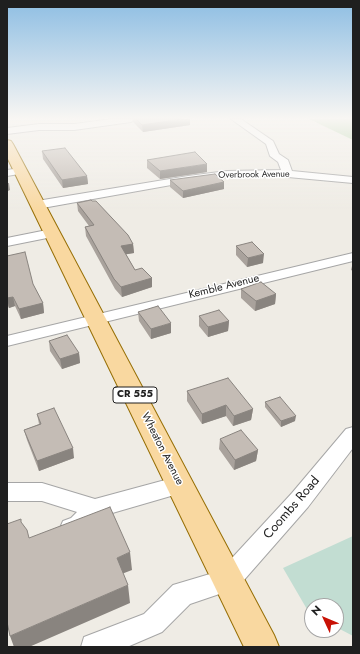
<!DOCTYPE html>
<style>
body{margin:0}
#map{position:relative;width:360px;height:654px;overflow:hidden;background:#efece5;font-family:Jost,sans-serif}
canvas{display:block}
.frame{position:absolute;inset:0;border:8px solid #1f1f1f;pointer-events:none}
.north{position:absolute;left:304px;top:598px;width:40px;height:40px;box-sizing:border-box;background:#fff;border:1px solid #a5a5a5;border-radius:50%;rotate:314deg;font-size:11px;font-weight:700;line-height:16px;text-align:center;color:#1f1f1f}
.north::after{content:'';display:block;margin:auto;width:14px;height:18px;background:#c81105;clip-path:polygon(50% 0,100% 100%,50% 72%,0 100%)}
</style>
<div id="map">
<canvas width="360" height="654"></canvas>
<div class="frame"></div>
<div class="north">N</div>
</div>
<script>
const ctx = document.querySelector('canvas').getContext('2d');
ctx.lineJoin = 'round';
function paint(path, color) { ctx.fillStyle = color; ctx.fill(path, 'evenodd'); }
const poly = rows => new Path2D(rows.map(r => 'M' + r).join(''));
function strokePath(path, color, width, dash) { ctx.strokeStyle = color; ctx.lineWidth = width; ctx.lineCap = dash ? 'butt' : 'round'; ctx.setLineDash(dash || []); ctx.stroke(path); }
function drawText(font, color, halo, rows, align = 'center') {
  ctx.font = font + ' Jost,sans-serif'; ctx.lineWidth = 3; ctx.setLineDash([]); ctx.textBaseline = 'middle'; ctx.strokeStyle = halo; ctx.fillStyle = color; for (const [text, x, y, turn = 0] of rows) {
    ctx.save(); ctx.translate(x, y); ctx.rotate((+turn || 0) * Math.PI / 180); ctx.textAlign = isNaN(turn) ? turn : align; if (halo) ctx.strokeText(text, 0, 0); ctx.fillText(text, 0, 0); ctx.restore();
  }
}
paint(poly([
 [309,119,353,119,353,140]
]), '#a7ce9b');
paint(poly([
 [353,536,353,636,336,627,336,606,312,606,312,613,308,611,283,568]
]), '#c2ddd2');
const minor = poly([
 [112,119,135,119,131,122,74,130,39,130,7,134,7,128,39,124,74,124,112,119],
 [231,119,241,119,273,141,279,154,288,160,292,171,353,177,353,183,277,176,227,177,188,182,37,209,33,208,31,205,33,202,37,201,188,176,227,171,281,170,278,162,270,156,266,144,231,119],
 [21,168,25,169,26,171,25,173,7,176,7,170,21,168],
 [52,229,57,230,58,233,57,236,7,246,7,238,52,229],
 [353,253,353,261,7,346,7,336,353,253],
 [353,427,353,448,308,507,237,588,190,604,162,632,127,647,81,647,84,637,144,614,173,585,220,571,292,493,346,429,353,427],
 [180,476,188,479,191,485,188,491,102,516,87,532,71,538,63,535,60,528,63,521,71,518,77,512,42,501,7,501,7,483,42,483,95,499,180,476]
]);
const major = poly([
 [7,140,11,141,13,144,274,635,279,647,244,647,7,157,7,140]
]);
strokePath(minor, '#a6a6a6', 2);
strokePath(major, '#966e04', 2);
paint(minor, '#fff');
paint(major, '#f9d8a0');
paint(poly([
 [133,119,190,119,190,125,143,132,133,122],
 [42,151,87,176,88,184,63,188,43,159],
 [147,160,207,172,160,179,147,168],
 [170,180,224,182,224,189,183,198,170,187],
 [77,203,133,244,134,253,126,254,135,270,152,278,152,287,122,297,115,289,86,236,85,227,89,226,78,211],
 [236,246,263,263,247,267,236,255],
 [7,256,33,284,43,303,44,313,21,319,15,306,9,308,7,304],
 [353,262,353,271,351,270],
 [241,289,276,294,275,304,255,311,241,298],
 [138,312,171,333,151,339,139,321],
 [199,316,229,321,228,331,208,337,199,326],
 [49,341,79,353,80,363,62,369,50,351],
 [187,391,253,409,251,420,233,426,226,416,202,424,187,401],
 [265,402,295,421,281,427,265,407],
 [37,414,74,458,39,471,27,440,24,430,39,424],
 [220,439,258,450,256,461,234,470,219,449]
]), '#a9a29c');
paint(poly([
 [182,119,190,119,190,125,143,132,142,125],
 [207,164,207,172,160,179,160,171],
 [87,176,88,184,63,188,62,180],
 [224,182,224,189,183,198,183,191],
 [7,183,9,183,10,190,8,191,8,193,7,193],
 [133,244,134,253,122,255,121,246],
 [264,254,263,263,247,267,248,258],
 [152,278,152,287,122,297,121,287],
 [276,294,275,304,255,311,256,301],
 [13,297,15,306,9,308,7,298],
 [43,303,44,313,21,319,19,309],
 [229,321,228,331,208,337,208,327],
 [171,323,171,333,151,339,151,329],
 [79,353,80,363,62,369,60,359],
 [226,405,226,416,202,424,202,414],
 [253,409,251,420,233,426,234,416],
 [296,416,295,421,281,427,281,421],
 [73,448,74,458,39,471,37,461],
 [258,450,256,461,234,470,235,460],
 [130,552,132,570,119,575,117,558],
 [128,585,130,603,29,647,14,647,10,636]
]), '#89847f');
const building = poly([
 [136,119,182,119,142,125,136,119],
 [65,148,87,176,62,180,42,151,65,148],
 [195,152,207,164,160,171,147,160,195,152],
 [215,174,224,182,183,191,170,180,215,174],
 [91,200,92,201,96,201,128,235,133,244,121,246,135,270,142,268,152,278,121,287,114,279,85,227,94,225,77,203,91,200],
 [252,242,264,254,248,258,236,246,252,242],
 [25,252,33,284,43,303,19,309,13,297,7,298,7,256,25,252],
 [261,282,276,294,256,301,241,289,261,282],
 [158,306,171,323,151,329,138,312,158,306],
 [219,310,229,321,208,327,199,316,219,310],
 [67,335,79,353,60,359,49,341,67,335],
 [228,378,253,409,234,416,226,405,202,414,187,391,228,378],
 [280,397,296,416,281,421,265,402,280,397],
 [54,408,73,448,37,461,24,430,41,424,37,414,54,408],
 [241,430,258,450,235,460,220,439,241,430],
 [110,507,130,552,117,558,128,585,10,636,7,622,7,524,21,519,21,522,27,530,29,538,110,507]
]);
paint(building, '#c4bcb5');
strokePath(building, '#89847f', 1);
const sky = ctx.createLinearGradient(0, 0, 0, 211);
sky.addColorStop(0, '#8ebee3');
sky.addColorStop(0.56, '#f8f6f3');
sky.addColorStop(1, '#f8f6f300');
ctx.fillStyle = sky;
ctx.fillRect(0, 0, 360, 211);
drawText('9px', '#1f1f1f', '#fff', [
 ["Overbrook Avenue",254,175,-1]
]);
for (const [x, y, w] of [
 [135,395,44]
]) { const box = new Path2D(); box.roundRect(x - w / 2, y - 8, w, 16, 3); ctx.fillStyle = '#fff'; ctx.fill(box); strokePath(box, '#1f1f1f', 1); }
drawText('bold 10px', '#1f1f1f', null, [
 ["CR 555",135,395]
]);
drawText('11px', '#1f1f1f', '#fff', [
 ["Kemble Avenue",224,287,-14],
 ["Wheaton Avenue",162,449,63]
]);
drawText('13px', '#1f1f1f', '#fff', [
 ["Coombs Road",292,508,-49]
]);
</script>
